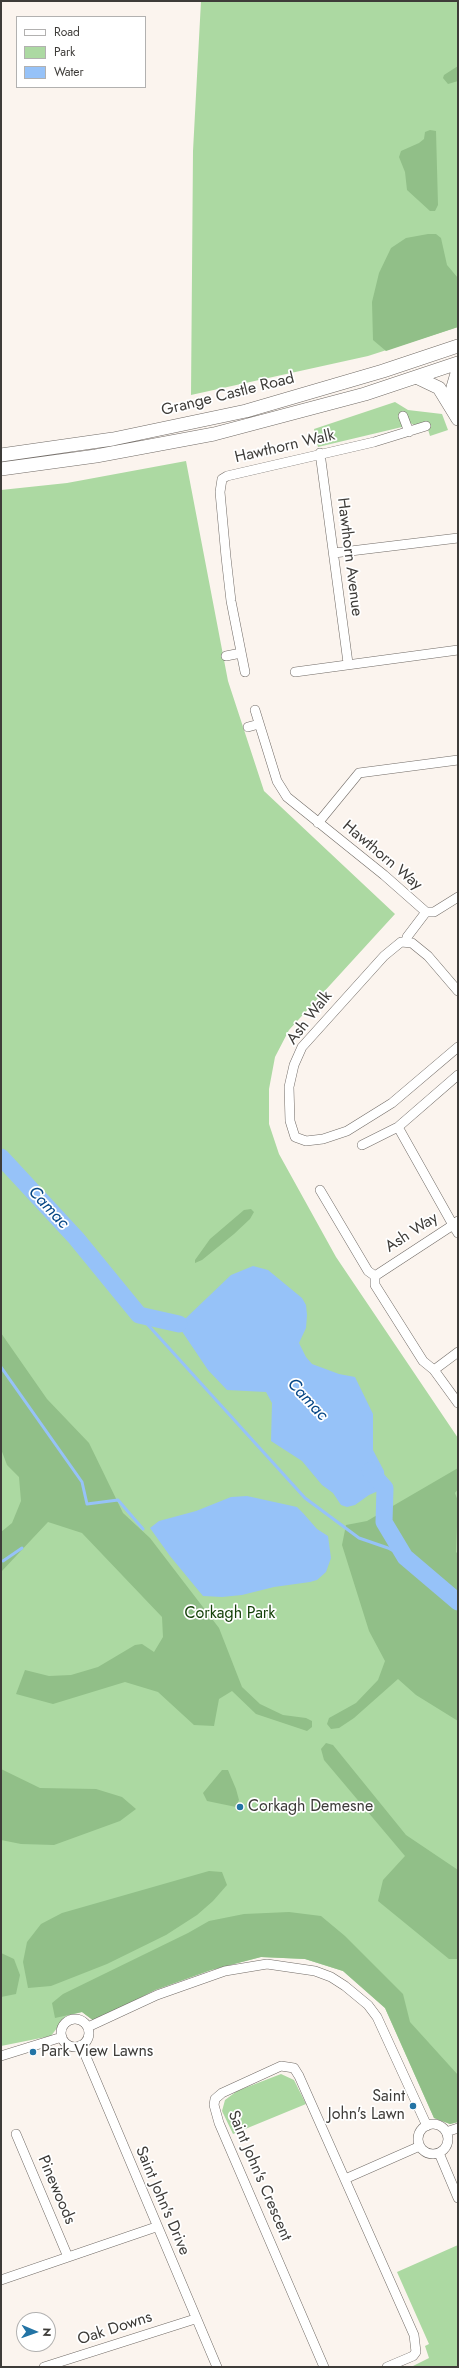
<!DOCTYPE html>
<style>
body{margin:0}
#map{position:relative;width:459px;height:2368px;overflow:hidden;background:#fbf4ee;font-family:Jost,sans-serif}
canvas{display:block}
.frame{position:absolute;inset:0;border:2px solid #3e3c39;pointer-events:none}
.legend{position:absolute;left:16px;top:16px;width:130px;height:72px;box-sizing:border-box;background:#fff;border:1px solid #b2b1b0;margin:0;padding:5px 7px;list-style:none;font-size:12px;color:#3e3c39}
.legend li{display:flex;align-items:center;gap:8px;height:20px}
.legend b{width:20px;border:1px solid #b2b1b0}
.north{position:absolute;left:16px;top:2312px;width:40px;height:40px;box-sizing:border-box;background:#fff;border:1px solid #b2b1b0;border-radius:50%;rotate:92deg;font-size:11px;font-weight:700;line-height:16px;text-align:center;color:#3e3c39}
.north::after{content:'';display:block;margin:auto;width:14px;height:18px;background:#2374a5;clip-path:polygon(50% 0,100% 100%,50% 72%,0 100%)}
</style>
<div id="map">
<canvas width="459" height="2368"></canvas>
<div class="frame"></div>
<ul class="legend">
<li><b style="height:5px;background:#fff"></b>Road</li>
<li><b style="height:11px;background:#acd9a2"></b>Park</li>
<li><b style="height:11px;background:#96c2f8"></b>Water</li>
</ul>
<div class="north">N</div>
</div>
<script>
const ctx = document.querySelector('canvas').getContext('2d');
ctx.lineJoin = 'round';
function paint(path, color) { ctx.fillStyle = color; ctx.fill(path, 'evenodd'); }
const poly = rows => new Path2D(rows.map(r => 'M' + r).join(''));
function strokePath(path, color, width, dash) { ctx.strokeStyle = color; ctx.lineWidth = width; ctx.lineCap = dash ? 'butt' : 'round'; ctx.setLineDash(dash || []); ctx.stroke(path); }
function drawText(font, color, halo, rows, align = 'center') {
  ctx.font = font + ' Jost,sans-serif'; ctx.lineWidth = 3.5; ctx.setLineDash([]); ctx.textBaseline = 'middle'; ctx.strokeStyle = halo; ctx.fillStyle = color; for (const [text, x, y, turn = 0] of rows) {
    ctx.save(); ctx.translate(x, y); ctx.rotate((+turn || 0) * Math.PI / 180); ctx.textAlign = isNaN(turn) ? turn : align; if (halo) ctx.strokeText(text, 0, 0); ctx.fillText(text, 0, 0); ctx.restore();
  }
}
paint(poly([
 [201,1,458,1,458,327,368,356,191,395,193,151],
 [395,402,408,410,442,414,448,430,430,436,426,423,414,425,410,423,402,424,402,427,318,447,314,429],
 [186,461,228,681,264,791,395,914,289,1030,275,1057,269,1089,269,1124,279,1154,336,1257,458,1438,458,2122,450,2124,434,2118,385,2008,343,1971,305,1959,261,1957,211,1970,155,1990,94,2021,82,2012,66,2016,51,2036,1,2046,1,490,67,483],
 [281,2074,294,2080,306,2104,233,2134,222,2111,225,2100,237,2091],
 [458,2245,458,2367,411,2367,429,2358,425,2346,429,2344,397,2272]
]), '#acd9a2');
paint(poly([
 [458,66,458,81,448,84,443,78,444,75],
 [430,130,436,131,438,205,435,211,430,211,407,190,405,172,399,157,401,151,419,143,424,139,425,132],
 [428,234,436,234,441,238,447,265,458,278,458,327,386,351,373,340,372,302,379,273,391,248,406,238],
 [251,1209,254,1212,250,1219,234,1234,202,1260,195,1263,195,1260,210,1239,244,1210],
 [1,1333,47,1399,89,1443,123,1513,150,1538,219,1628,242,1687,260,1704,283,1715,306,1718,312,1721,312,1727,307,1731,256,1714,232,1691,219,1699,214,1726,194,1725,158,1692,125,1682,53,1704,16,1694,25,1670,49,1676,71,1675,98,1667,135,1645,142,1644,154,1652,163,1637,162,1617,82,1533,48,1522,1,1572,1,1532,12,1523,21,1501,19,1477,7,1465,1,1449],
 [458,1468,458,1489,455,1493,458,1501,456,1552,458,1554,458,1721,416,1695,398,1679,354,1718,339,1728,331,1729,327,1724,329,1718,356,1703,378,1680,385,1661,369,1631,342,1545,346,1525,367,1521],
 [326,1743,333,1745,406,1835,458,1870,458,1959,449,1959,378,1901,383,1880,405,1856,324,1760,321,1749],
 [1,1769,40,1788,96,1789,122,1797,136,1809,120,1821,54,1845,21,1844,1,1840],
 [222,1770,228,1770,236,1789,239,1800,236,1807,207,1801,203,1793],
 [209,1871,222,1872,227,1885,213,1901,197,1915,166,1935,107,1964,51,1986,28,1988,23,1962,27,1942,41,1924,62,1913],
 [289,1912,321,1916,345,1936,403,1994,410,2022,458,2075,458,2122,450,2124,434,2118,385,2008,343,1971,305,1959,261,1957,211,1970,155,1990,94,2021,82,2012,55,2018,52,2003,63,1994,188,1933,209,1921,244,1914],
 [1,1953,14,1959,20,1975,16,1994,1,1997]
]), '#91bf88');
paint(poly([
 [253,1266,268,1270,302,1298,306,1305,307,1315,306,1328,299,1343,306,1357,312,1364,339,1374,355,1377,373,1414,373,1450,384,1471,385,1488,369,1495,355,1505,347,1507,341,1505,333,1493,322,1485,302,1461,271,1441,272,1403,266,1392,227,1390,208,1370,179,1327,156,1320,156,1316,168,1320,186,1318,231,1275],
 [247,1496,297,1507,303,1513,317,1529,328,1536,331,1558,326,1572,317,1580,310,1582,274,1587,242,1595,222,1597,203,1596,170,1556,150,1528,159,1521,196,1511,231,1497]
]), '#96c2f8');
strokePath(poly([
 [139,1315,305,1498,359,1538,388,1548,405,1557],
 [1,1367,82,1482,87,1504,118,1500,143,1529],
 [3,1561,22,1548]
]), '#96c2f8', 3);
strokePath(poly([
 [1,1157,76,1238,139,1315,179,1324],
 [370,1471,385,1488,384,1522,405,1557,458,1602]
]), '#96c2f8', 17);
const street = poly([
 [403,416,409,432],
 [320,453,348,663],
 [334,553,458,538],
 [226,656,241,653],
 [245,672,231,601,226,557,220,492,222,479,227,476,374,442,426,426],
 [295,672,458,650],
 [255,710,277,781,287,797,384,875,426,912],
 [248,727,259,724],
 [318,823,359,773,458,760],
 [426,912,434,912,458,897],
 [407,942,407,937,426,912],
 [458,991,428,956,412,943,401,942,384,956,302,1047,294,1065,289,1087,290,1121,295,1137,306,1141,323,1139,347,1131,392,1103,458,1047],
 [362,1145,398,1127,458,1075],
 [320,1190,368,1271,375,1276,375,1285,423,1361,434,1370],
 [458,1221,453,1225,458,1233],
 [375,1276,453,1225,398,1127],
 [458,1352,434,1370,458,1403],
 '61 2033a14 14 0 1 1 28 0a14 14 0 1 1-28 0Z',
 [88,2027,157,1995,225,1971,267,1964,315,1971,331,1977,345,1986,368,2005,377,2017,427,2126],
 [81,2045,217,2367],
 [1,2056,62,2037],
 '418 2139a15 15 0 1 1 30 0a15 15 0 1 1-30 0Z',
 [446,2132,458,2128],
 [16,2134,68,2257],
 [439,2153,458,2198],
 [345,2179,420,2146],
 [1,2280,156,2227],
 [44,2367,195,2319],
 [324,2367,219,2123,214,2105,215,2099,222,2093,281,2066,294,2068,299,2076,414,2335,416,2352,413,2356,387,2367]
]);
const secondary = poly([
 [458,370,453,387,458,410],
 [416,377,439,388,458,419],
 [1,455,113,439,246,411,383,371,458,346],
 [1,469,96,456,214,434,365,394,458,363]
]);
strokePath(street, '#716b66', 10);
strokePath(secondary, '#716b66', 14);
strokePath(street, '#fff', 9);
strokePath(secondary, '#fff', 13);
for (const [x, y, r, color] of [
 [240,1807,4,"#2374a5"],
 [33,2052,4,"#2374a5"],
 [413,2106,4,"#2374a5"]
]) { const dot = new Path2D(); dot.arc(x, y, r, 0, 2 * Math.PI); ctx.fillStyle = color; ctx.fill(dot); strokePath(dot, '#fff', 1.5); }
drawText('16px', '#3e3c39', '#fff', [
 ["Grange Castle Road",228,395,-14],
 ["Hawthorn Walk",285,447,-13],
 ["Hawthorn Avenue",349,557,83],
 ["Hawthorn Way",382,856,40],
 ["Ash Walk",310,1018,-52],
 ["Ash Way",412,1233,-33],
 ["Saint John's Crescent",259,2176,67],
 ["Pinewoods",56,2190,67],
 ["Saint John's Drive",162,2201,67],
 ["Oak Downs",115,2329,-18]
]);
drawText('16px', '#154109', '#fff', [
 ["Corkagh Park",230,1614]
]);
drawText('16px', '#3e3c39', '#fff', [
 ["Corkagh Demesne",248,1807],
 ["Park View Lawns",41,2052],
 ["Saint",405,2097,"right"],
 ["John's Lawn",405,2115,"right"]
], 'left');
drawText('italic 17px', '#064685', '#fff', [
 ["Camac",48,1208,47],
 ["Camac",307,1400,47]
]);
</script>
